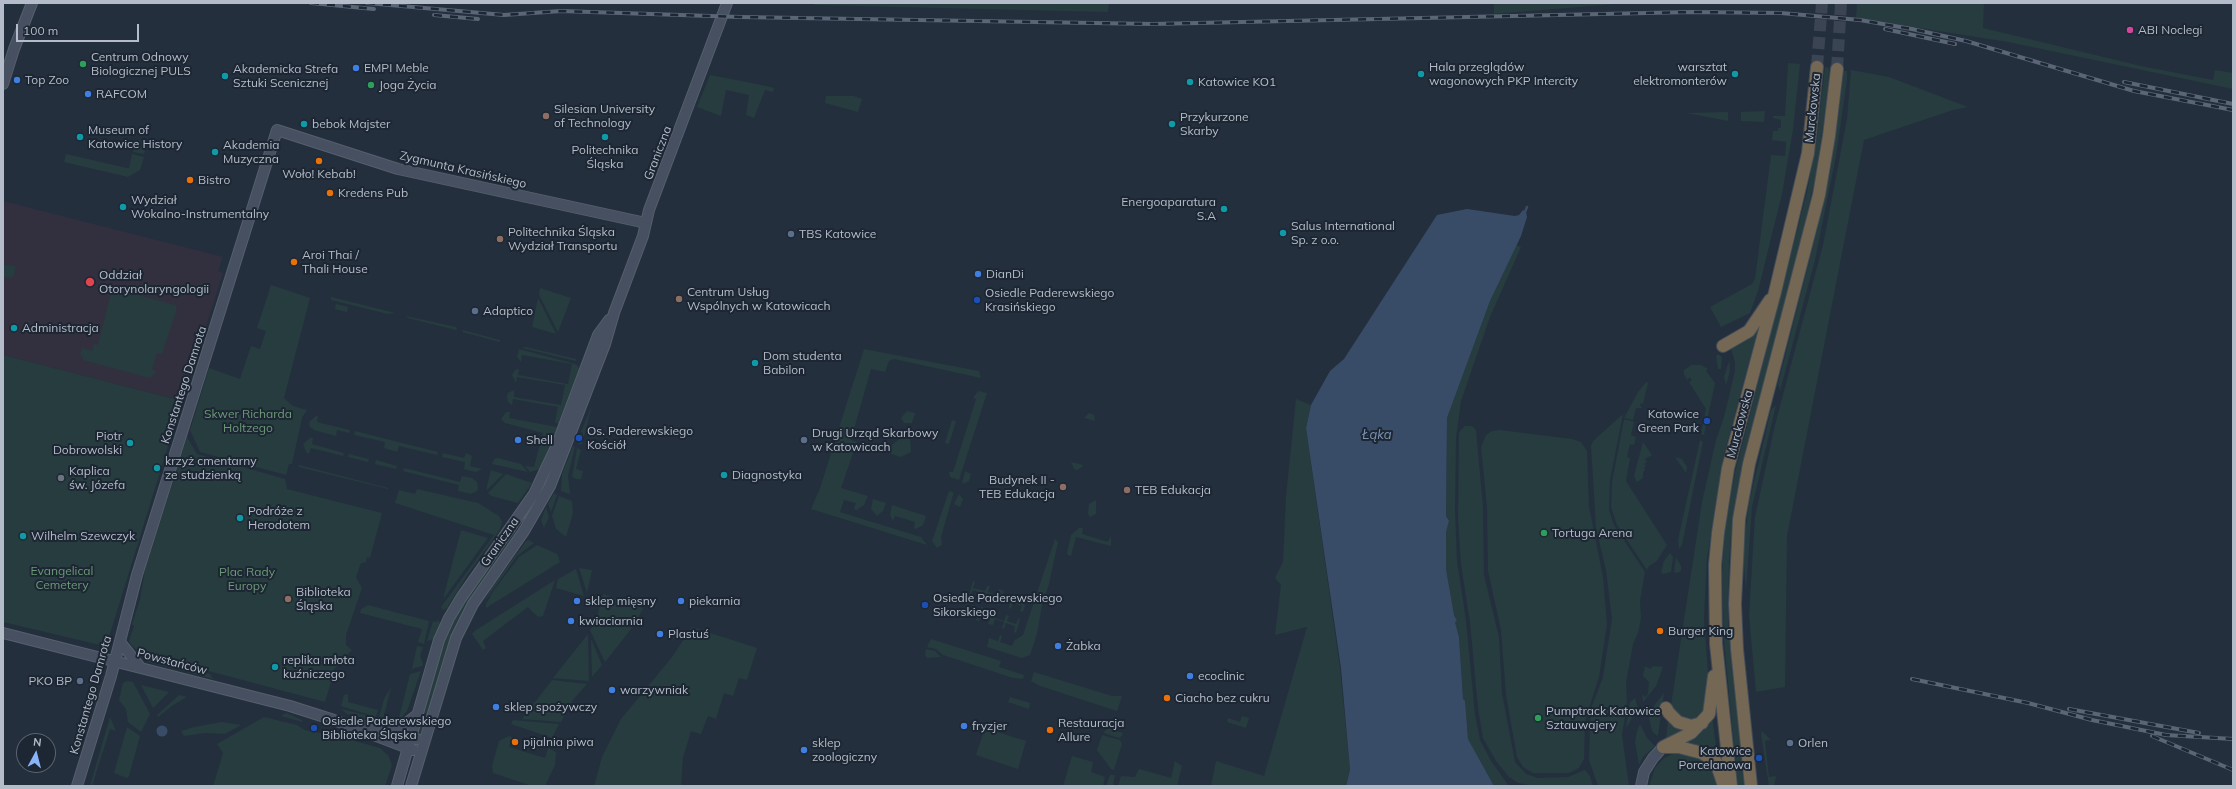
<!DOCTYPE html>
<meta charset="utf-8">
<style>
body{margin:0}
#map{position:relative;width:2236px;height:789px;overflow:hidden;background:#242f3e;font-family:Mulish,sans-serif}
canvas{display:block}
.frame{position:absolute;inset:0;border:4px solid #b4bcc9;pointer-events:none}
.north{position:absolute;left:16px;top:733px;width:40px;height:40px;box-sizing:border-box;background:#1d2633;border:1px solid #59626f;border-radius:50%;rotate:7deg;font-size:11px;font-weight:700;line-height:16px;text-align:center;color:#b4bcc9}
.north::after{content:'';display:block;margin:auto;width:14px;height:18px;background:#8ab4f8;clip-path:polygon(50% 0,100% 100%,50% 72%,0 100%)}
.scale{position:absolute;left:16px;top:24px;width:123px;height:18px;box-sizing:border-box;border:2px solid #b4bcc9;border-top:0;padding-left:5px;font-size:12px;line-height:14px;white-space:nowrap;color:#b4bcc9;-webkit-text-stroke:3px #1d2633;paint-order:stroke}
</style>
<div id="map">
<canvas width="2236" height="789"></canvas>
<div class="frame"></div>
<div class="north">N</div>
<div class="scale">100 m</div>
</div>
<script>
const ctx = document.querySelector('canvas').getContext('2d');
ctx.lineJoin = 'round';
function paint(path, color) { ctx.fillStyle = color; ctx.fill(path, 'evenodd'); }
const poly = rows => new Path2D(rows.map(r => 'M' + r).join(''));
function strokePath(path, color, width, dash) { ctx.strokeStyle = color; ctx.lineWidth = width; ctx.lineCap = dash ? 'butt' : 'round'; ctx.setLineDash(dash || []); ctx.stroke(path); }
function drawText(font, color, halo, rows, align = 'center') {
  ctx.font = font + ' Mulish,sans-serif'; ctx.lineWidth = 4; ctx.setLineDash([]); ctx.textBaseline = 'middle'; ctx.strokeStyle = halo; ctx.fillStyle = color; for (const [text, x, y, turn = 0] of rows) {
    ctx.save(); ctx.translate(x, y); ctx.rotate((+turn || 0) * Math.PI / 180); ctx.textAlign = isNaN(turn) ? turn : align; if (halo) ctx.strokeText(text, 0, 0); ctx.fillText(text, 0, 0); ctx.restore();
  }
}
paint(poly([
 [3,201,223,257,218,271,223,273,182,401,3,355]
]), '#32303f');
paint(poly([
 [815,3,1109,3,1108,12,814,5],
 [1494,3,1627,3,1494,14],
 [1857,3,1984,3,1983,28,2141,66,2213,80,2215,70,2233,73,2233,89,2008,42,1856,18],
 [1788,63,1800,64,1793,130,1782,194,1758,291,1750,313,1721,327,1710,307,1752,284,1755,279,1771,155,1785,156,1786,142,1772,140,1773,131,1778,131,1778,128,1781,128,1781,120,1773,118,1773,116,1785,116],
 [1825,67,1829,68,1828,90,1817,168,1804,229,1746,449,1732,523,1729,560,1728,621,1744,786,1738,786,1724,641,1722,573,1725,529,1735,473,1807,192,1817,137],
 [1851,70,1889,77,1968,107,1953,110,1864,140,1787,536,1785,687,1756,692,1749,615,1755,517,1775,425,1823,245,1847,119],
 [1843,71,1847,71,1847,80,1836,156,1815,260,1780,391,1778,384,1817,231,1830,174,1840,104],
 [710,75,757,84,774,88,773,92,765,90,754,118,746,115,749,95,726,90,721,116,697,107],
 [826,96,854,96,862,99,858,112,825,103],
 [1765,111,1764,122,1741,121,1741,112],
 [1728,112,1728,121,1687,113],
 [136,140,147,142,144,154,133,152],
 [66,154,127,168,129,168,132,154,144,157,140,170,128,177,64,162],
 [1516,245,1521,247,1490,317,1461,401,1456,438,1455,511,1457,561,1466,620,1475,715,1480,740,1491,761,1509,786,1494,786,1468,739,1465,701,1463,699,1459,637,1455,622,1457,621,1454,615,1446,569,1446,531,1449,521,1446,516,1447,418,1490,301],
 [8,265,15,266,15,269,14,275,11,278,3,276,3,271,5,270,3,269,3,266],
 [271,285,310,298,284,398,293,406,307,410,302,418,292,464,289,464,286,475,200,452,190,430,209,368,240,379,251,346,260,349,266,331,257,328],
 [540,288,571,298,558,332,539,295],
 [119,290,175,305,177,308,162,354,157,353,152,369,156,372,150,378,83,360,83,357,80,354,82,348,92,351,94,344,98,345,111,293,113,291],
 [331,297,395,313,388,314,331,300],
 [538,298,556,334,532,327],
 [336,304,348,307,347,312,335,309],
 [406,316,456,327,457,329,456,330,408,318],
 [1758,329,1724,454,1707,558,1704,619,1709,685,1703,714,1692,722,1680,719,1671,705,1702,502,1716,440,1724,417,1735,371,1735,362,1731,349,1747,340],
 [463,330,500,340,500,342,462,332],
 [526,347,576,359,576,361,522,348],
 [519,349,575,364,578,366,579,369,558,424,555,422,558,407,513,399,512,405,508,402,507,396,508,393,514,390,514,397,561,405,565,385,517,377,516,383,512,375,515,370,519,369,518,375,568,384,572,364,522,355,521,362,517,357],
 [864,349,979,371,981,378,894,359,889,361,885,372,871,369,851,440,857,442,841,488,868,496,864,505,857,510,854,509,856,503,844,500,840,512,921,537,927,545,811,509,820,488],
 [1718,354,1722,357,1721,369,1718,369,1716,356],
 [3,355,182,401,109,637,100,645,3,622],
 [1729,361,1730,371,1726,385,1724,377],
 [1691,365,1701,365,1708,369,1706,371,1715,383,1704,435,1701,434,1706,409,1689,382,1692,380,1690,377,1687,380,1684,374,1684,370],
 [1646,382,1648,383,1643,404,1641,403,1640,405,1642,408,1636,408,1633,420,1624,418,1638,392],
 [978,391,987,393,959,480,950,477,949,472,953,472,976,399,973,398],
 [1296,399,1311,405,1306,428,1340,668,1350,770,1346,786,1211,786,1216,761,1264,776,1307,627,1275,635,1281,585,1275,578,1283,562,1286,496],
 [592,405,582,444,578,444,583,433,581,432],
 [1776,405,1752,507,1746,590,1743,553,1749,503,1771,410],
 [907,411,915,413,912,423,904,423,901,418],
 [506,412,510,412,509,418,557,427,540,469,530,472,525,466,534,467,543,433,505,423,501,419],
 [1089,413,1094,415,1095,421,1084,418],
 [1623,414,1610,480,1609,510,1614,525,1645,572,1640,601,1641,618,1638,633,1633,644,1626,683,1627,703,1622,735,1629,786,1598,786,1589,760,1590,723,1592,706,1603,677,1612,619,1606,570,1596,528,1591,446,1593,441],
 [316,416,318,416,317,422,350,430,349,433,337,430,336,436,314,430,310,427,309,422],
 [1624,419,1639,423,1634,422,1631,435,1636,437,1634,445,1630,444,1627,457,1630,458,1626,481,1667,545,1656,562,1649,566,1647,570,1617,525,1611,507,1612,482],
 [952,420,956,421,949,444,945,443],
 [1465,426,1472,426,1476,430,1483,507,1484,575,1499,637,1502,693,1515,762,1526,774,1538,778,1568,777,1585,770,1590,776,1593,786,1534,786,1518,783,1509,777,1496,761,1483,738,1478,708,1470,623,1461,564,1458,519,1459,432],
 [1500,430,1572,439,1581,442,1587,451,1589,507,1603,577,1607,624,1599,677,1585,721,1584,759,1579,768,1569,773,1533,773,1523,767,1517,757,1506,695,1501,630,1488,571,1487,507,1481,447,1486,435,1492,431],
 [355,431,438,452,437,455,399,446,397,452,384,448,385,442,354,435],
 [904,436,910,438,911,452,901,457,889,453,890,446],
 [187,437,197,454,285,479,287,489,382,513,370,558,367,557,366,562,361,563,356,577,362,588,346,635,346,645,352,650,327,677,331,682,325,702,141,653,132,646,129,641,134,626,132,624,140,599,145,570],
 [310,438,313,438,312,444,344,453,343,456,311,448,309,454,306,452,303,444],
 [1700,440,1703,442,1682,545,1679,549,1678,540],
 [1643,442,1652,455,1645,459,1647,462,1644,464,1646,466,1644,468,1645,470,1643,472,1643,478,1637,482,1634,476],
 [573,446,575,447,568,476,570,494,561,491,562,474],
 [577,448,581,450,576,469,583,471,581,479,577,479,572,477],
 [443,453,464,458,466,453,472,456,470,466,482,469,476,472,464,469,465,462,442,457],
 [349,454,369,459,368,462,348,457],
 [1675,457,1682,459,1687,467,1686,473],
 [498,458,521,464,528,472,492,464,494,459],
 [376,460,397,466,396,469,375,464],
 [1071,462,1083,465,1082,467,1077,470,1074,469],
 [299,465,388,488,388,489,299,467],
 [404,468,460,482,462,476,472,478,477,482,478,488,477,491,471,494,458,491,459,485,403,471],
 [491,470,503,474,487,490,487,486],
 [965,471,971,474,969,481,962,484],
 [506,474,532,483,518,503,491,496,488,493],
 [417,489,478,503,499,516,502,522,499,531,468,574,447,608,443,610,441,607,494,535,395,503,399,490,415,494],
 [949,491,953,492,953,495,941,537,942,545,937,548,932,541],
 [554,493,557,495,551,512,548,504],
 [959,494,963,499,960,507,954,504],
 [559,496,572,501,573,513,566,537,556,529,552,516],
 [873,499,886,503,883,511,877,516,871,509],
 [1096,500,1096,514,1090,517,1088,514,1089,504],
 [892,505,926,516,923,525,916,529,914,528,915,522,895,516,893,521,890,515],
 [546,507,549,517,544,528,541,520],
 [1079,528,1083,528,1082,534,1108,542,1111,536,1111,546,1076,537,1071,556,1068,555,1067,553,1071,535],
 [461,530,488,538,444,598,444,595],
 [516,531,518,533,476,590,464,611,449,644,428,714,423,713,444,643,460,608,486,568,494,562],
 [1055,539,1058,542,1049,584,1042,605,1037,634,1030,655,1022,658,987,647,989,638,998,641,1000,635,1002,636,1000,642,1012,646,1015,640,1023,635],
 [529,540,534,543,517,556,483,604,493,586,526,541],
 [537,545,557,554,560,562,486,608,486,604,494,590,519,557],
 [1670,553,1673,557,1671,572,1663,574,1661,572,1664,561],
 [1676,557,1681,566,1681,571,1678,573,1674,572],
 [579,568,592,570,587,593],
 [576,569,584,596,556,588,558,579],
 [555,580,543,616,538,617,528,607,483,641,486,648,483,650,472,634,476,630],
 [973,581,975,582,973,588,985,591,987,586,990,586,988,592,997,595,999,589,1004,591,1002,597,1011,600,1013,594,1015,594,1014,600,1023,603,1025,597,1027,598,1023,612,1020,611,1022,606,1013,603,1011,609,1009,608,1010,602,1001,599,999,605,994,603,996,598,987,595,985,600,983,600,984,594,973,590,970,596,969,595],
 [603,594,643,608,635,624,605,662,590,630,596,621],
 [967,602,968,603,967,609,979,612,981,607,983,607,981,613,990,616,992,610,997,612,995,618,1004,621,1006,615,1009,616,1007,621,1016,624,1018,618,1020,619,1016,633,1014,632,1015,626,1006,623,1004,629,1002,628,1004,622,995,619,993,625,988,624,990,618,981,615,979,621,976,620,978,614,966,610,964,616,962,616],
 [368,605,429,621,424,644,418,642,422,629,360,613,361,609],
 [438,619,441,625,435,641,434,639,427,641,433,621,437,622],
 [692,627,757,648,747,680,739,678,733,696,724,693,716,719,708,716,701,734,691,731,683,758,681,786,594,786,602,757,621,719,672,657],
 [588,634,589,681,553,678],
 [591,639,602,665,592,677],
 [931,639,1001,661,999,667,1024,675,1023,679,1013,678,943,655,936,649,927,647],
 [417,646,423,647,420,656,423,664,422,666,412,669],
 [926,649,935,651,941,657,927,658,925,655],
 [149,658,210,674,213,679,145,661],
 [1645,666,1650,669,1653,666,1663,667,1656,686,1643,702,1642,694,1645,697,1648,694,1649,682,1643,676],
 [421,671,407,711,398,722,410,674],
 [1034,672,1112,696,1122,696,1117,711,1040,686,1031,681],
 [552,680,587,684,573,700,561,722,522,719],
 [127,681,133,682,150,714,141,732,128,722,126,709,119,700,123,683],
 [141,685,169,692,153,708],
 [391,687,383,719,379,718,384,699],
 [1664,693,1658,735,1657,736,1652,731,1649,718,1655,704],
 [348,694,348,702,378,710,376,717,341,706,344,695],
 [179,695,187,697,173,705,158,717,157,715],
 [1010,697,1030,703,1029,709,1008,702],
 [1635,698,1638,708,1626,728,1630,702],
 [341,709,365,715,374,721,347,714],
 [286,713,302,720,302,722,281,716],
 [1712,715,1717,754,1716,754,1689,742],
 [1242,716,1249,718,1246,728,1227,722,1228,718,1240,722],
 [110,717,116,731,110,729,92,786,90,786],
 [264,717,297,725,305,730,341,737,380,748,388,755,392,765,385,786,213,786,223,753,217,744],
 [421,719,426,720,420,734,418,730],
 [513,720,559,724,552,738,511,724],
 [1668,720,1676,727,1688,730,1666,739],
 [222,722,241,725,225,734,205,733,184,736,181,731,194,727],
 [1640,724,1647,738,1655,746,1643,757,1639,765,1635,742,1637,731],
 [127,727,140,736,129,776,127,778,114,773],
 [985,728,1026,741,1018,769,976,755],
 [1108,728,1123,733,1122,736,1119,738,1103,733],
 [1762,731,1771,740,1765,741,1769,777,1776,776,1774,786,1769,786,1761,734],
 [1102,735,1120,740,1122,744,1114,770,1111,769,1097,750],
 [509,736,512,737,509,747,545,758,548,748,556,752,555,765,545,786,532,786,493,773,492,766,499,741],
 [1677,752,1702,758,1714,768,1719,786,1649,786,1655,768,1664,758],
 [1072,756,1093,762,1091,772,1105,777,1103,786,1063,786],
 [1175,761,1182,766,1177,786,1118,786,1121,776,1135,777,1139,769,1171,778],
 [1110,775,1115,775,1113,786,1106,786]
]), '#263c3f');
paint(poly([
 [1467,209,1515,216,1519,215,1523,210,1526,212,1527,217,1521,236,1490,301,1447,418,1446,516,1449,521,1446,532,1446,569,1454,615,1457,621,1455,622,1459,637,1463,699,1465,701,1468,739,1494,786,1346,786,1350,770,1341,668,1306,428,1311,405,1330,371,1344,359,1437,215],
 '156.5 731a5.5 5.5 0 1 1 11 0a5.5 5.5 0 1 1-11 0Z'
]), '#394c67');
strokePath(poly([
 [1525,212,1527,207]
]), '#394c67', 2.5);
strokePath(poly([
 [1817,67,1822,3],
 [1837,69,1841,3]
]), '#3a4453', 12, [12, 6]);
const secondary = poly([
 [3,84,14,49,32,3],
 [3,633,290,706,334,720,413,750],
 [120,642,140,667],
 [359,725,392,731,417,739],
 [395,732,417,715],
 [77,786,111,676,137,575,277,130,398,169,646,223],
 [397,786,439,640,449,618,461,598,534,494,556,447,598,335,609,320],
 [411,786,456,638,473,604,524,531,550,486,605,344,614,313,643,236,649,210,727,3],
 [1641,786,1644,772,1653,758,1663,747]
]);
const highway = poly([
 [1723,346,1749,331,1770,300],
 [1666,708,1669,713,1678,722,1691,726,1702,723],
 [1663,747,1691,733,1709,714,1714,676],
 [1664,747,1679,747,1702,753,1716,762,1724,786],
 [1731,786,1716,644,1715,565,1718,533,1728,468,1775,292,1808,153,1817,67],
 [1751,786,1737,649,1735,604,1739,519,1749,464,1819,195,1829,136,1837,69]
]);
strokePath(secondary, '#565f6c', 12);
strokePath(highway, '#434c59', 14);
strokePath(secondary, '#465061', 10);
strokePath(highway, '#746855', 12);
const rail = poly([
 [311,3,374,9],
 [367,3,504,15,561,11,740,17,1153,24,1692,12,1781,13,1860,20,1912,29,1966,41,2134,91,2233,110],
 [434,15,478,19],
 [1885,29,1955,44],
 [2124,82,2233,104],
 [1912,679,2028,703,2092,720,2166,735,2233,739],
 [2069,709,2199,733],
 [2152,736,2233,770]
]);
strokePath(rail, '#5a6575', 4);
strokePath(rail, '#1d2633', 2.5, [8]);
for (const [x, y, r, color] of [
 [2130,30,4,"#d1479c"],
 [83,64,4,"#2e9e5b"],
 [356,68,4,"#3f7fe0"],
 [1421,74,4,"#0f9aa8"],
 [1735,74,4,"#0f9aa8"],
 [225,76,4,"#0f9aa8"],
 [17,80,4,"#3f7fe0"],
 [1190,82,4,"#0f9aa8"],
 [371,85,4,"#2e9e5b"],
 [88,94,4,"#3f7fe0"],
 [546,116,4,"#8d6e63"],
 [304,124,4,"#0f9aa8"],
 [1172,124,4,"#0f9aa8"],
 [80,137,4,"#0f9aa8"],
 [605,137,4,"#0f9aa8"],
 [215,152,4,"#0f9aa8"],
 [319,161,4,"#e8710a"],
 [190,180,4,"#e8710a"],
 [330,193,4,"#e8710a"],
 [123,207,4,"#0f9aa8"],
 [1224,209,4,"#0f9aa8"],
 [1283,233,4,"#0f9aa8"],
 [791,234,4,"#5c6f8a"],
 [500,239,4,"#8d6e63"],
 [294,262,4,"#e8710a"],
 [978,274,4,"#3f7fe0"],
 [90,282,5,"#e0444e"],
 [679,299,4,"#8d6e63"],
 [977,300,4,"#1a4fb4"],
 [475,311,4,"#5c6f8a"],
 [14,328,4,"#0f9aa8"],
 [755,363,4,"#0f9aa8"],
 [1707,421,4,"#1a4fb4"],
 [579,438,4,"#1a4fb4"],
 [518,440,4,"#3f7fe0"],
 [804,440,4,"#5c6f8a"],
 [130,443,4,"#0f9aa8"],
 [157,468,4,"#0f9aa8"],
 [724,475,4,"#0f9aa8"],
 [61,478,4,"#6b7280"],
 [1063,487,4,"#8d6e63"],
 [1127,490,4,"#8d6e63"],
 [240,518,4,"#0f9aa8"],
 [1544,533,4,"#2e9e5b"],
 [23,536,4,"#0f9aa8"],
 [288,599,4,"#8d6e63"],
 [577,601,4,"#3f7fe0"],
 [681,601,4,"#3f7fe0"],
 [925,605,4,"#1a4fb4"],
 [571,621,4,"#3f7fe0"],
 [1660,631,4,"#e8710a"],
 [660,634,4,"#3f7fe0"],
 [1058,646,4,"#3f7fe0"],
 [275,667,4,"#0f9aa8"],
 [1190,676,4,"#3f7fe0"],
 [80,681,4,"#5c6f8a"],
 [612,690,4,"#3f7fe0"],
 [1167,698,4,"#e8710a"],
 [496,707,4,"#3f7fe0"],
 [1538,718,4,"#2e9e5b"],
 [964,726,4,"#3f7fe0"],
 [314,728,4,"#1a4fb4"],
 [1050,730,4,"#e8710a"],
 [515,742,4,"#e8710a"],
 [1790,743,4,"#5c6f8a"],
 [804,750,4,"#3f7fe0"],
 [1759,758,4,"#1a4fb4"]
]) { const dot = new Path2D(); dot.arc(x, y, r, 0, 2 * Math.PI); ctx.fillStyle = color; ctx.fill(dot); strokePath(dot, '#1d2633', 1.5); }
drawText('12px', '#b4bcc9', '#1d2633', [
 ["ABI Noclegi",2138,30],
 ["Centrum Odnowy",91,57],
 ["Biologicznej PULS",91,71],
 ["Hala przeglądów",1429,67],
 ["wagonowych PKP Intercity",1429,81],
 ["warsztat",1727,67,"right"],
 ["elektromonterów",1727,81,"right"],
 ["EMPI Meble",364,68],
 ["Akademicka Strefa",233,69],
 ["Sztuki Scenicznej",233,83],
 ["Top Zoo",25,80],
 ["Katowice KO1",1198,82],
 ["Joga Życia",379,85],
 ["RAFCOM",96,94],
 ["Silesian University",554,109],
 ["of Technology",554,123],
 ["Przykurzone",1180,117],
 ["Skarby",1180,131],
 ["bebok Majster",312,124],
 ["Museum of",88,130],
 ["Katowice History",88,144],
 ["Akademia",223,145],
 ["Muzyczna",223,159],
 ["Politechnika",605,150,"center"],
 ["Śląska",605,164,"center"],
 ["Woło! Kebab!",319,174,"center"],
 ["Bistro",198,180],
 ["Kredens Pub",338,193],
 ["Wydział",131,200],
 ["Wokalno-Instrumentalny",131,214],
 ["Energoaparatura",1216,202,"right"],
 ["S.A",1216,216,"right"],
 ["Salus International",1291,226],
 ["Sp. z o.o.",1291,240],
 ["Politechnika Śląska",508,232],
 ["Wydział Transportu",508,246],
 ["TBS Katowice",799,234],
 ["Aroi Thai /",302,255],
 ["Thali House",302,269],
 ["DianDi",986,274],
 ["Oddział",99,275],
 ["Otorynolaryngologii",99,289],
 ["Centrum Usług",687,292],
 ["Wspólnych w Katowicach",687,306],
 ["Osiedle Paderewskiego",985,293],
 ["Krasińskiego",985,307],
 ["Adaptico",483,311],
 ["Administracja",22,328],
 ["Dom studenta",763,356],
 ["Babilon",763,370],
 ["Katowice",1699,414,"right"],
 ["Green Park",1699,428,"right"],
 ["Os. Paderewskiego",587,431],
 ["Kościół",587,445],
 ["Drugi Urząd Skarbowy",812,433],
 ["w Katowicach",812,447],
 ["Piotr",122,436,"right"],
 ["Dobrowolski",122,450,"right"],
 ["Shell",526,440],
 ["krzyż cmentarny",165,461],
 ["ze studzienką",165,475],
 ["Kaplica",69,471],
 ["św. Józefa",69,485],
 ["Diagnostyka",732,475],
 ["Budynek II -",1055,480,"right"],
 ["TEB Edukacja",1055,494,"right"],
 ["TEB Edukacja",1135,490],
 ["Podróże z",248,511],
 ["Herodotem",248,525],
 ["Tortuga Arena",1552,533],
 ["Wilhelm Szewczyk",31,536],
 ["Biblioteka",296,592],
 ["Śląska",296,606],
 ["Osiedle Paderewskiego",933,598],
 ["Sikorskiego",933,612],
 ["sklep mięsny",585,601],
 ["piekarnia",689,601],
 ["kwiaciarnia",579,621],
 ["Burger King",1668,631],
 ["Plastuś",668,634],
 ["Żabka",1066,646],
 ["replika młota",283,660],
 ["kuźniczego",283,674],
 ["ecoclinic",1198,676],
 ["PKO BP",72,681,"right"],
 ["warzywniak",620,690],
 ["Ciacho bez cukru",1175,698],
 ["sklep spożywczy",504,707],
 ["Pumptrack Katowice",1546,711],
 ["Sztauwajery",1546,725],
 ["Osiedle Paderewskiego",322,721],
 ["Biblioteka Śląska",322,735],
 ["Restauracja",1058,723],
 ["Allure",1058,737],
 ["fryzjer",972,726],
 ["pijalnia piwa",523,742],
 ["sklep",812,743],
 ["zoologiczny",812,757],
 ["Orlen",1798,743],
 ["Katowice",1751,751,"right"],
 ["Porcelanowa",1751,765,"right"]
], 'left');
drawText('12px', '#b4bcc9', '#1d2633', [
 ["Murckowska",1813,108,-84],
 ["Graniczna",658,153,-69],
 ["Zygmunta Krasińskiego",463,170,13],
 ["Konstantego Damrota",184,385,-72],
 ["Murckowska",1740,424,-75],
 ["Graniczna",500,542,-55],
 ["Powstańców",172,662,15],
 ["Konstantego Damrota",91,695,-74]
]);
drawText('12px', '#6b9a76', '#1d2633', [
 ["Skwer Richarda",248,414],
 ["Holtzego",248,428],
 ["Evangelical",62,571],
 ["Cemetery",62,585],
 ["Plac Rady",247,572],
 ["Europy",247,586]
]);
drawText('italic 13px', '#7c92b1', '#1d2633', [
 ["Łąka",1377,435]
]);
</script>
